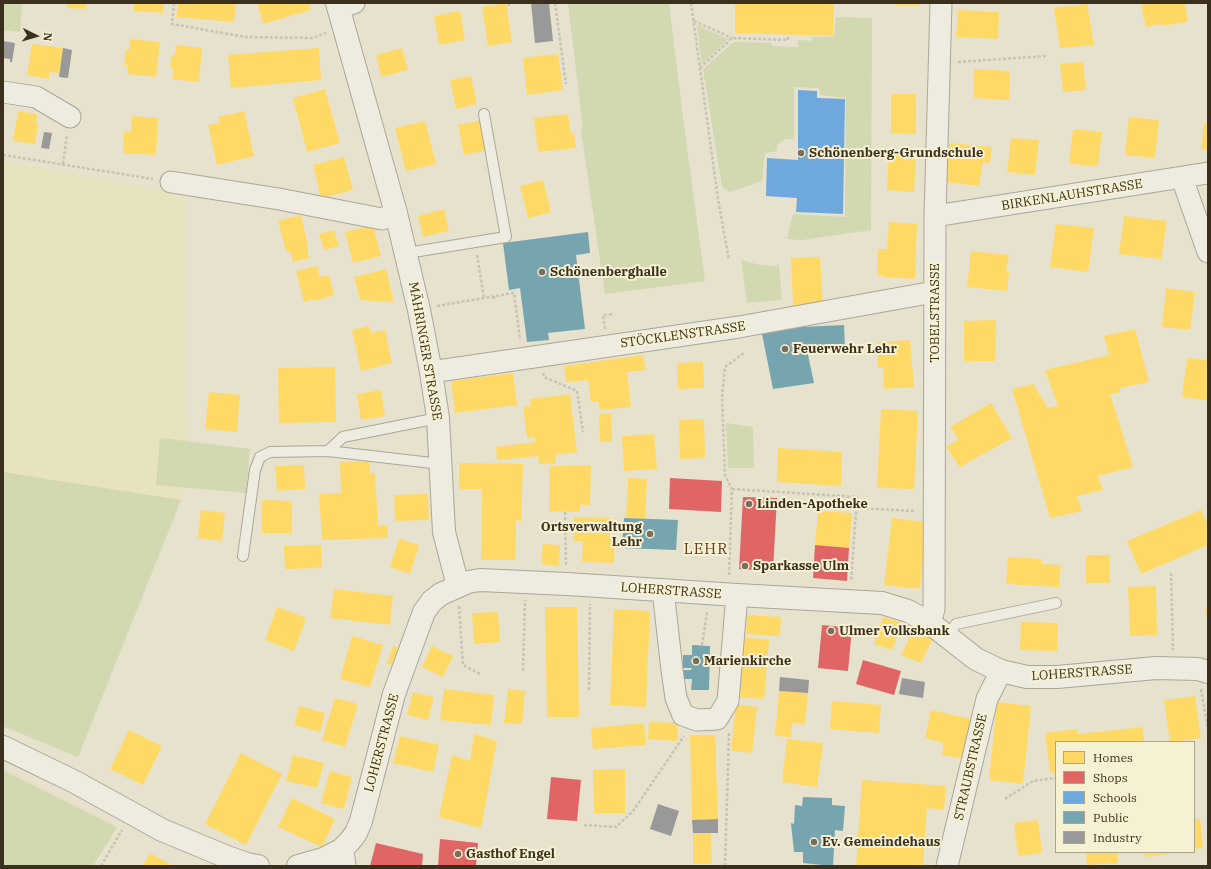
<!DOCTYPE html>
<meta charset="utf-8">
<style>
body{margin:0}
#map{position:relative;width:1211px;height:869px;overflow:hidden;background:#e6e2ce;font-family:"IBM Plex Serif",serif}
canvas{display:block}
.frame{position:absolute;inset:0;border:4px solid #3b301e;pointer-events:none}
.legend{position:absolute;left:1055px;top:741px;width:140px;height:112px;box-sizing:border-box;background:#f7f1d4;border:1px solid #aca48b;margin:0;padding:5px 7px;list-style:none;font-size:12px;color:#3b301e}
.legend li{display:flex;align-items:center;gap:8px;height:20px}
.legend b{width:20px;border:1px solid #aca48b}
.north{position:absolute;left:16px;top:16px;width:40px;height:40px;-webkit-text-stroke:3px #f7f1d4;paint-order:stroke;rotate:95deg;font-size:11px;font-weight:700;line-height:16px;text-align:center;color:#3b301e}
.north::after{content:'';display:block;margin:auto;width:14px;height:18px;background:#3b301e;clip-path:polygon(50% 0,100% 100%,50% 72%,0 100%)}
</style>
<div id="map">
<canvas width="1211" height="869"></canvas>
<div class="frame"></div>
<ul class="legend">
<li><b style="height:11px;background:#ffd966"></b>Homes</li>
<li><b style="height:11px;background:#e06666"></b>Shops</li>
<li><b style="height:11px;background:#6fa8dc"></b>Schools</li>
<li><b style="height:11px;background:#76a5af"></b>Public</li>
<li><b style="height:11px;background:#999"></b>Industry</li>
</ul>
<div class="north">N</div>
</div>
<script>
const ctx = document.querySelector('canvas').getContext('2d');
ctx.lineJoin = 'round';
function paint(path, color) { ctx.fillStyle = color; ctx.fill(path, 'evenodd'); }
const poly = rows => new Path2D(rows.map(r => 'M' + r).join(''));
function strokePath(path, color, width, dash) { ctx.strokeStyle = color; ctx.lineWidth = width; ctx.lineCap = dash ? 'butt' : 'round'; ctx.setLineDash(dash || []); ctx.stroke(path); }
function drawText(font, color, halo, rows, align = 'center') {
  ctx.font = font + ' "IBM Plex Serif",serif'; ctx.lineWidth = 4; ctx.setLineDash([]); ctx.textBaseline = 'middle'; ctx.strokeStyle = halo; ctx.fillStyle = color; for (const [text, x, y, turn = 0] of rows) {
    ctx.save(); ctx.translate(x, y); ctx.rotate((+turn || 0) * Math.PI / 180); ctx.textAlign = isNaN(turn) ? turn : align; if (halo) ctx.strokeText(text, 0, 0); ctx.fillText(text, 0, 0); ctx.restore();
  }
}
paint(poly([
 [3,161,185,195,187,446,181,500,3,472]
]), '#e6e3be');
paint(poly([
 [3,3,22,3,20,32,3,30],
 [568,3,669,3,683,118,705,281,605,294,581,130,583,129],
 [836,17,872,18,871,230,802,240,787,239,793,214,845,217,846,98,820,95,819,88,794,87,794,139,785,139,777,145,777,151,765,153,762,181,730,192,722,187,703,69,734,42,772,43,772,46,798,47,798,40,812,41,812,37,834,37],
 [697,25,728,39,702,64],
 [741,260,760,265,775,266,779,264,782,300,747,303],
 [726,423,753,427,754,468,728,468],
 [160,438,250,449,246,493,156,485],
 [3,472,181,500,78,757,3,726],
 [3,770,117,827,93,866,3,866]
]), '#d2d8b0');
paint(poly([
 [67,3,86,3,85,9,67,8],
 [134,3,164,3,163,13,134,11],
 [178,3,236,3,234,22,176,17],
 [257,3,308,3,311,10,263,24],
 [506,3,512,42,488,46,482,7],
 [735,3,834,3,833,36,735,33],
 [895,3,919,3,919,5,895,5],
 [1153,3,1185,3,1188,22,1162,26,1161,24,1146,27,1141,5],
 [1087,4,1094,45,1060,48,1054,8],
 [958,10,999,12,998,39,956,37],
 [460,11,465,40,439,45,434,16],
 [130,39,160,42,156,77,127,74,128,65,124,65,126,50,129,50],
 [32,44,63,48,59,73,50,72,49,79,27,75],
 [176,45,202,48,199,82,172,79,174,69,170,68,171,55,175,55],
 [319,48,321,80,231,88,228,55],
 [402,48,408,70,381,77,376,55],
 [558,54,563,90,527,95,523,58],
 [1083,62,1086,90,1063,92,1060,64],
 [974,69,1010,71,1009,100,974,98],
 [471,76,477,104,456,109,450,80],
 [325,89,340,143,307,152,293,98],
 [891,94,916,94,916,134,891,133],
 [18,111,37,114,36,123,38,123,35,144,13,141],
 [244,111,254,156,217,165,208,125,220,123,218,117],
 [568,114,571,134,574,133,576,148,538,152,534,118],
 [132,116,158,118,156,155,123,153,124,132,131,132],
 [1129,117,1159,120,1155,158,1125,155],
 [483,120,489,150,464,155,458,125],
 [425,121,436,164,406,171,395,128],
 [1204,124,1208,124,1208,150,1201,149],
 [1073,129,1102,132,1098,166,1069,164],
 [1011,138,1039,140,1035,175,1007,172],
 [950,143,992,147,990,163,983,162,979,186,945,182],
 [889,152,916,154,914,192,887,190],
 [344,157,353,190,321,198,313,165],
 [543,180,551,212,528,218,520,186],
 [444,209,449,231,423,237,418,216],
 [301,215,308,247,307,247,309,258,293,262,290,251,286,252,278,221],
 [1124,216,1167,221,1161,259,1119,254],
 [889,222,917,224,915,279,883,277,883,275,877,275,878,249,887,249],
 [1056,224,1094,228,1088,272,1050,267],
 [373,225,381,256,353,263,345,232],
 [334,230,339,246,324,250,319,234],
 [971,251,1009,255,1006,272,1009,272,1007,291,967,287],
 [820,257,823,305,793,306,791,258],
 [317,266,320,277,329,275,334,295,315,301,314,299,304,302,296,271],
 [386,269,394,302,360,300,354,277],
 [1166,288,1195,292,1190,330,1162,327],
 [996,320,995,361,964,361,964,321],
 [369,326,371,333,385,330,392,363,361,371,352,330],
 [1135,329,1149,382,1119,388,1121,392,1110,394,1133,467,1098,476,1103,490,1077,496,1082,511,1050,518,1012,389,1033,384,1048,408,1058,406,1045,370,1109,355,1104,336],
 [910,340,914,387,884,389,883,367,878,368,877,342],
 [643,355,646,370,627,372,631,407,600,410,598,401,591,402,588,380,566,382,564,366],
 [1187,358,1208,360,1208,400,1182,397],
 [703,362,704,388,678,389,677,363],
 [335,367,336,422,279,423,278,368],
 [513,373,517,405,455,413,451,381],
 [381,390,385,416,361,420,357,394],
 [209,392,240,395,237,432,205,429],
 [570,394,577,452,555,455,556,463,539,464,538,456,497,460,496,447,535,442,535,437,527,438,523,407,531,406,530,399],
 [991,403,1012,438,960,467,946,447,959,439,950,427],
 [881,409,918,411,914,489,877,488],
 [611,413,612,442,600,442,599,414],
 [704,419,705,458,680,459,679,420],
 [654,434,657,469,624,471,622,436],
 [778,448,842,452,841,486,777,482],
 [369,461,370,473,375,473,378,525,387,526,388,538,322,540,319,494,341,493,340,462],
 [459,463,523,464,521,521,516,520,515,560,481,560,482,530,482,489,459,489],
 [304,465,305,489,277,491,275,466],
 [591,465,590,505,580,505,579,512,549,511,550,466],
 [628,478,647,479,645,519,626,518],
 [428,494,429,520,395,521,394,495],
 [262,500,292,501,292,533,262,533],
 [201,510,225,513,222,541,198,538],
 [1201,510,1208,526,1208,545,1141,574,1127,541],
 [818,511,852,513,849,548,815,545],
 [574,517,611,518,610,539,615,540,614,563,582,562,583,541,573,541],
 [892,518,927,522,920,589,884,585],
 [399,539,419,545,410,574,390,567],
 [543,544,560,545,559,566,541,564],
 [321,545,322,568,285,569,284,546],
 [1086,555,1109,555,1110,583,1086,583],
 [1008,557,1042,559,1041,564,1061,565,1059,587,1006,584],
 [1156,586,1157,635,1130,636,1128,587],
 [334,589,393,596,390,625,330,618],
 [277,607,306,618,294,651,265,640],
 [545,607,577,607,579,717,547,717],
 [1208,608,1208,620,1204,609],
 [614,609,650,611,646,707,610,705],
 [498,612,500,642,474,644,472,613],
 [747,615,781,617,780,636,746,634],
 [883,617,902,623,892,650,874,644],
 [1021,622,1058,623,1057,651,1020,650],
 [913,630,933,638,921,663,901,655],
 [352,636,383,645,370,687,340,679],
 [743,637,769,640,764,699,738,697],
 [393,646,398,648,392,665,387,664],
 [432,646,453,656,443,677,422,667],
 [444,689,494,695,491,725,440,720],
 [508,689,525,691,522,724,504,723],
 [779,691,808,693,805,724,792,723,791,737,775,736],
 [413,692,434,697,428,720,407,715],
 [1195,696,1201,738,1170,742,1164,700],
 [335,698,358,704,345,747,322,740],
 [832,701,881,705,879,733,830,729],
 [997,702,1031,706,1023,784,989,780],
 [736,704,757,707,752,753,731,751],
 [299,706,325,713,320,732,294,725],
 [931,710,972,719,964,759,942,755,944,743,925,738],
 [649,722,678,723,677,741,648,739],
 [644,723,646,745,593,749,591,728],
 [1143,727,1144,742,1056,742,1056,772,1050,773,1045,733,1078,729,1078,734],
 [129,730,162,746,143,785,110,769],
 [474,734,497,741,481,828,439,817,452,755,470,761],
 [690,735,715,735,718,819,692,820],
 [400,736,439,745,433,772,393,763],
 [787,739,823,743,817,787,782,782],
 [241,753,282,774,246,845,205,824],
 [293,755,324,763,317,788,286,781],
 [625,769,625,813,594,813,593,770],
 [330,771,352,777,344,809,321,803],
 [862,780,946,786,944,810,927,808,923,866,856,866],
 [292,798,335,819,322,847,278,827],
 [1194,819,1200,819,1203,848,1194,849],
 [1038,820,1042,853,1018,856,1014,823],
 [693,833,711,833,712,864,693,864],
 [1086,852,1117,852,1118,863,1087,865],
 [1144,852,1170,852,1170,854,1145,857],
 [150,853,173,866,143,866]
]), '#ffd966');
paint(poly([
 [670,478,722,481,721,512,669,509],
 [743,497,777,498,773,571,739,569],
 [815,545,849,548,847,581,813,578],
 [822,625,852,628,848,671,818,668],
 [863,660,901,671,894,695,856,684],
 [551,777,581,780,577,821,547,819],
 [440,839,478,843,476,866,438,866],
 [376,843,423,854,422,866,370,866]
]), '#e06666');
paint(poly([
 [798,90,817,91,817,98,845,99,843,214,796,212,797,198,766,196,767,158,798,160]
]), '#6fa8dc');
paint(poly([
 [588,232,590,253,576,255,585,329,548,333,549,340,527,342,520,288,509,290,503,243],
 [844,325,845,349,807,350,814,383,773,389,762,334,802,327],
 [624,518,678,520,676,550,622,548],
 [692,645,710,646,709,690,691,690,692,679,681,679,682,670,691,670,692,668,682,668,683,655,692,655],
 [803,797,832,798,832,805,845,806,843,831,835,830,833,866,803,863,803,852,794,852,791,823,794,824,795,805,802,806]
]), '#76a5af');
paint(poly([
 [531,3,549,3,553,41,535,43],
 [3,41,15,43,12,62,10,62,10,59,3,58],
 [63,48,72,50,68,78,59,77],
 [44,132,52,133,49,149,41,148],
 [780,677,809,680,808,693,779,691],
 [902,678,925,682,923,698,899,694],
 [658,804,679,811,671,836,650,829],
 [718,819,718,833,693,833,692,820]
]), '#999');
const service = poly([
 [407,253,506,237,484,114],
 [328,451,343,437,438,418],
 [243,556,255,470,260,457,270,452,328,451,432,463,441,462],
 [947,636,956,624,1056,603]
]);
const minor = poly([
 [338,8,354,3],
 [3,92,36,97,70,117],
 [1182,178,1208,252],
 [171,182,279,199,382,219,396,213],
 [935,216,1208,173],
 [431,372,739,327,934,292],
 [663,590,672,670,676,698,683,715,697,720,717,719,728,701,737,595],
 [930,623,934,609,935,216,941,3],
 [341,850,344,858,345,866],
 [947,866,987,699,1001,671]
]);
const tertiary = poly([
 [337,3,396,213,419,310,431,372,438,418,444,532,458,586],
 [3,747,75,782,162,830,227,857,247,864,258,866],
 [298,866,323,859,341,850,350,841,356,833,361,821,394,694,424,612,432,601,441,594,468,582,480,580,567,584,737,595,882,603,908,611,930,623,976,659,1001,671,1027,677,1057,677,1156,668,1198,669,1208,672]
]);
strokePath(service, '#aba697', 12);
strokePath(minor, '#aba697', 23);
strokePath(tertiary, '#aba697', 24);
strokePath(poly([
 [174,3,172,24,245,37,312,38,326,33],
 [509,3,509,6],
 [555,3,566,84],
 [691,3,718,199,729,260],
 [694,21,732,38],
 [958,62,1046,56],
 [700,68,732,38,788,40,788,35],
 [3,155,153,179],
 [63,164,67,135],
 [477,255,484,297],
 [494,296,494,301],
 [437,306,514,293,520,340],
 [605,329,603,315,614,314],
 [543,373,544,377,577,391,583,432],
 [732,489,857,497,851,582],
 [856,508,915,511],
 [565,512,566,566],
 [1171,573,1173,650],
 [729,575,732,489,725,475,722,397,725,367,744,353],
 [459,606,463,665,480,674],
 [702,645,707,612],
 [523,671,525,600],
 [1201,689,1208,730],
 [589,690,590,604],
 [1005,799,1033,781,1056,778],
 [584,825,616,827,633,811,684,736],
 [101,866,122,830],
 [725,866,729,733]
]), '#c7c3b6', 2.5, [3, 2]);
strokePath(service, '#eeebe0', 10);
strokePath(minor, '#eeebe0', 21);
strokePath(tertiary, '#eeebe0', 22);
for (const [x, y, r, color] of [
 [801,153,4,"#776e5c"],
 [542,272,4,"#776e5c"],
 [785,349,4,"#776e5c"],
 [749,504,4,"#776e5c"],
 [650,534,4,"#776e5c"],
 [745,566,4,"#776e5c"],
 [831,631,4,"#776e5c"],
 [696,661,4,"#776e5c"],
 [814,842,4,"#776e5c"],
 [458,854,4,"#776e5c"]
]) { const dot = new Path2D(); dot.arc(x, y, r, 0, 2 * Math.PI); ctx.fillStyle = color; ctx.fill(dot); strokePath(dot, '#f7f1d4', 1.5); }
drawText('bold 13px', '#3b301e', '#f7f1d4', [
 ["Schönenberg-Grundschule",809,153],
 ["Schönenberghalle",550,272],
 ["Feuerwehr Lehr",793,349],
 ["Linden-Apotheke",757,504],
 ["Ortsverwaltung",642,527,"right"],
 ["Lehr",642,542,"right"],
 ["Sparkasse Ulm",753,566],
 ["Ulmer Volksbank",839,631],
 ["Marienkirche",704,661],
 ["Ev. Gemeindehaus",822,842],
 ["Gasthof Engel",466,854]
], 'left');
drawText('13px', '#3b301e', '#f7f1d4', [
 ["BIRKENLAUHSTRASSE",1072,195,-9],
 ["TOBELSTRASSE",935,313,-90],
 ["STÖCKLENSTRASSE",683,335,-8],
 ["MÄHRINGER STRASSE",425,351,80],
 ["LOHERSTRASSE",671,591,4],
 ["LOHERSTRASSE",1082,673,-4],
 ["LOHERSTRASSE",382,743,-75],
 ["STRAUBSTRASSE",971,767,-77]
]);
ctx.letterSpacing = '1px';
drawText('15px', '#6a361b', '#f7f1d4', [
 ["LEHR",706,550]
]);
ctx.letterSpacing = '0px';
</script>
